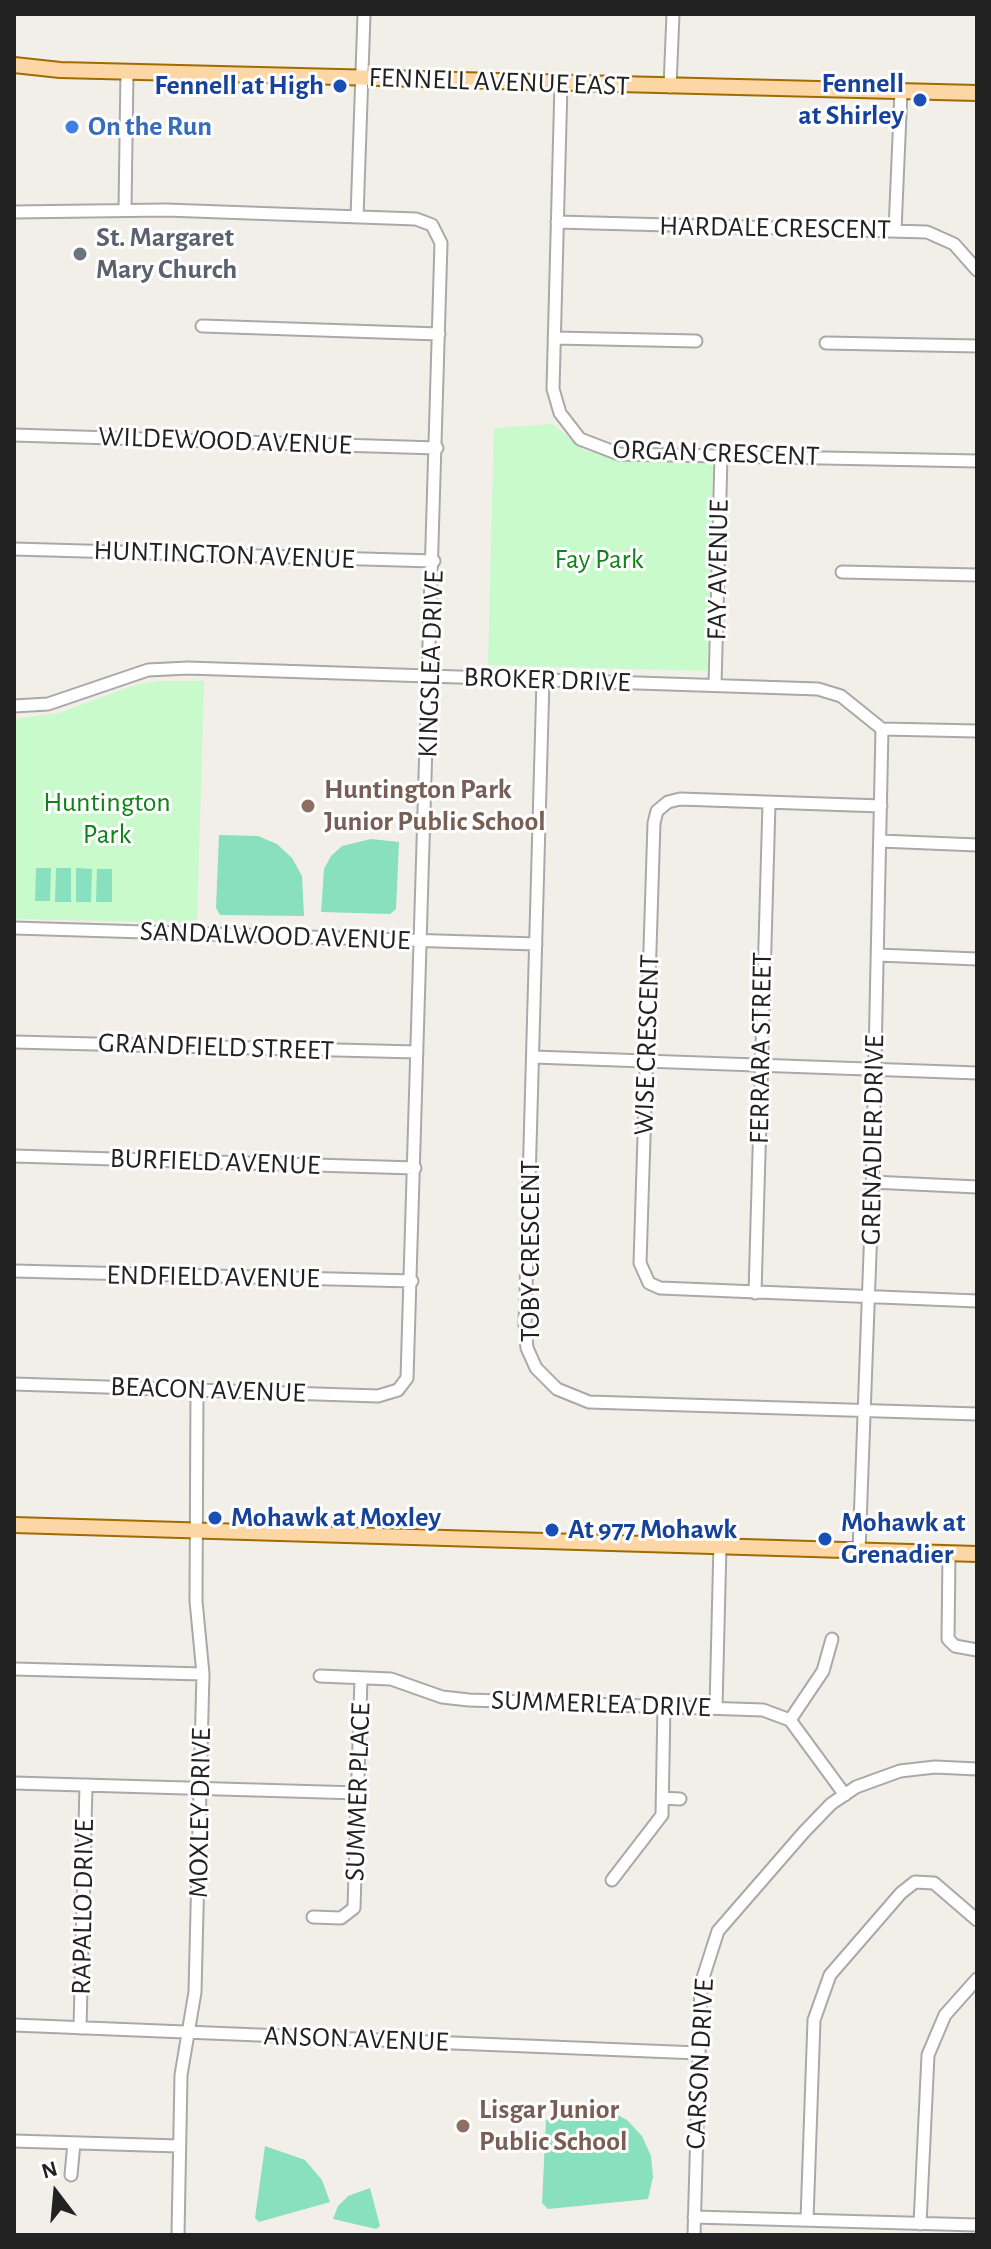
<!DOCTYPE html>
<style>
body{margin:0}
#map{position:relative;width:991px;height:2249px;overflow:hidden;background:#f2efe9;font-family:"Alegreya Sans",sans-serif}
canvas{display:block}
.frame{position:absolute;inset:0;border:16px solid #222;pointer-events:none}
.north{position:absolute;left:16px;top:2153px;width:80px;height:80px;-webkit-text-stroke:6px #fff;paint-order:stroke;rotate:344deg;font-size:22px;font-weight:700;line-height:32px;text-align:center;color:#222}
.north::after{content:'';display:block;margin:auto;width:28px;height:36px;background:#222;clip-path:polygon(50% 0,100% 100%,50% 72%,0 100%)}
</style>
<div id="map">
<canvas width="991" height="2249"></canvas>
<div class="frame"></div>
<div class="north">N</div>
</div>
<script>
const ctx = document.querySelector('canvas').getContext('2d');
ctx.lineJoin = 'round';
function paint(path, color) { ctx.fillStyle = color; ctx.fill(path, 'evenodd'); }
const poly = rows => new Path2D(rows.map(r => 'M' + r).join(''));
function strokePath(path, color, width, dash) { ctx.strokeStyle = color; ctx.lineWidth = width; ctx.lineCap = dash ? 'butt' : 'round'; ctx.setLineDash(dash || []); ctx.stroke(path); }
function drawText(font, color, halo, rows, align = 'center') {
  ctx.font = font + ' "Alegreya Sans",sans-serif'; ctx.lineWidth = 6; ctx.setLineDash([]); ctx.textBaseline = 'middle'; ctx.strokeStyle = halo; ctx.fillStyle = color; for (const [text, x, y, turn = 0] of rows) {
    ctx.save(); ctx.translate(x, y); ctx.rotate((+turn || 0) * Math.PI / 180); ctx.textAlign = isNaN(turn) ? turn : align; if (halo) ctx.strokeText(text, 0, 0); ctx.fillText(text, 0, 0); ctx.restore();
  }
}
paint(poly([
 [553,424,585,451,713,463,707,671,488,665,494,428],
 [159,681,204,681,197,923,14,919,14,719,59,713,135,685]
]), '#c8facc');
paint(poly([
 [219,835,258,836,277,844,292,858,302,876,304,916,220,915,216,908],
 [371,839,399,842,396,909,390,914,321,912,324,869,331,856,342,846],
 [36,868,51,868,50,901,35,901],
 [56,868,71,868,71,902,55,902],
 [76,868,92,869,91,902,76,902],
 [97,869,112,869,112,902,96,902],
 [587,2106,608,2110,627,2120,642,2136,651,2156,653,2177,648,2199,548,2209,542,2203,546,2120,565,2110],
 [265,2146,305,2160,322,2180,330,2202,259,2222,255,2218],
 [370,2188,380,2226,376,2229,333,2219,338,2206,348,2196]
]), '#88e0be');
const minor = poly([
 [561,84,553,389,560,413,580,439,619,454,977,461],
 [670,87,673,14],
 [125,209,127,71],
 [14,212,166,210,416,219,432,225,441,243,407,1378,398,1390,378,1396,14,1384],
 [357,217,364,14],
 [557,222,927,232,954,244,977,270],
 [895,230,901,91],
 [202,326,439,334],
 [554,338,696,341],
 [826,343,977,346],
 [14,435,437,448],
 [14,549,434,561],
 [842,572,977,575],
 [543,680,525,1325,527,1348,536,1368,557,1389,589,1402,977,1414],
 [715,685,721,456],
 [14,706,48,704,148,670,188,668,818,689,841,696,882,729,977,731],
 [881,806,680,799,668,802,657,811,654,823,640,1263,649,1283,660,1288,977,1301],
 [880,841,977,845],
 [14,928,536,944],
 [878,955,977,959],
 [14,1042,417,1052],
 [534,1057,977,1073],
 [14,1156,415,1168],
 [872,1182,977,1187],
 [14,1271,412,1281],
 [755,1293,769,804],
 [859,1551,872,1199,882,729],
 [949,1553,948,1639,955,1646,977,1650],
 [14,1669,203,1674],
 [320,1676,391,1679,442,1697,469,1700,763,1710,790,1720,845,1795],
 [716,1707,720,1545],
 [790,1720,823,1671,832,1639],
 [14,1783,358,1793],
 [663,1798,680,1799],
 [612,1880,662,1815,664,1705],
 [313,1917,341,1918,354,1908,361,1678],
 [14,2025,698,2053],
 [80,2028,86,1785],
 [14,2141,179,2146],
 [71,2175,74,2143],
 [694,2217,977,2225],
 [807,2219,814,2020,830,1975,901,1893,915,1882,934,1883,977,1920],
 [920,2224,928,2055,945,2015,977,1979],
 [178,2235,181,2075,195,1992,200,1789,203,1674,196,1601,197,1389],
 [694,2235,701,1984,718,1931,804,1832,831,1804,856,1787,900,1771,935,1767,977,1769]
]);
const major = poly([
 [14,65,60,70,977,93],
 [14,1525,977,1554]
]);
strokePath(minor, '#a9a9a9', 15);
strokePath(major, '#a06b00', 18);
strokePath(minor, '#fff', 11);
strokePath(major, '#fcd6a4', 14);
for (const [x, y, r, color] of [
 [340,86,8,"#1a4fb4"],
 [920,100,8,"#1a4fb4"],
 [72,127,8,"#3f7fe0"],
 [80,254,8,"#6b7280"],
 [308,806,8,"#8d6e63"],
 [215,1518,8,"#1a4fb4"],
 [552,1530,8,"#1a4fb4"],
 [825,1539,8,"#1a4fb4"],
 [463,2126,8,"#8d6e63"]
]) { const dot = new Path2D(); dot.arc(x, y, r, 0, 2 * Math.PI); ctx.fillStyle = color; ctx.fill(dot); strokePath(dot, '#fff', 3); }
drawText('28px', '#222', '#fff', [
 ["FENNELL AVENUE EAST",499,82,2],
 ["HARDALE CRESCENT",775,228,1],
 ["WILDEWOOD AVENUE",225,441,2],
 ["ORGAN CRESCENT",716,453,2],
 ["HUNTINGTON AVENUE",224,555,2],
 ["FAY AVENUE",718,570,-89],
 ["KINGSLEA DRIVE",431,664,-88],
 ["BROKER DRIVE",547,680,2],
 ["SANDALWOOD AVENUE",275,936,2],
 ["WISE CRESCENT",647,1045,-88],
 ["GRANDFIELD STREET",216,1047,2],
 ["FERRARA STREET",761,1048,-89],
 ["GRENADIER DRIVE",873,1140,-89],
 ["BURFIELD AVENUE",215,1162,2],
 ["TOBY CRESCENT",531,1251,-90],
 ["ENDFIELD AVENUE",213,1277,1],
 ["BEACON AVENUE",208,1390,2],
 ["SUMMERLEA DRIVE",601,1704,2],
 ["SUMMER PLACE",358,1792,-88],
 ["MOXLEY DRIVE",200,1813,-89],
 ["RAPALLO DRIVE",83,1907,-89],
 ["ANSON AVENUE",356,2039,2],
 ["CARSON DRIVE",700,2064,-87]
]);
drawText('bold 28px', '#164399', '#fff', [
 ["Fennell",904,84,"right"],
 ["at Shirley",904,116,"right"],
 ["Fennell at High",324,86,"right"],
 ["Mohawk at Moxley",231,1518],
 ["Mohawk at",841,1523],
 ["Grenadier",841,1555],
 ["At 977 Mohawk",568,1530]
], 'left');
drawText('bold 28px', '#366cbe', '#fff', [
 ["On the Run",88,127]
], 'left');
drawText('bold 28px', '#5b616d', '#fff', [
 ["St. Margaret",96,238],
 ["Mary Church",96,270]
], 'left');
drawText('28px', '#0c8416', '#fff', [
 ["Fay Park",599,560],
 ["Huntington",107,803],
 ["Park",107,835]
]);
drawText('bold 28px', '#785e54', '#fff', [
 ["Huntington Park",324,790],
 ["Junior Public School",324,822],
 ["Lisgar Junior",479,2110],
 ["Public School",479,2142]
], 'left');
</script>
